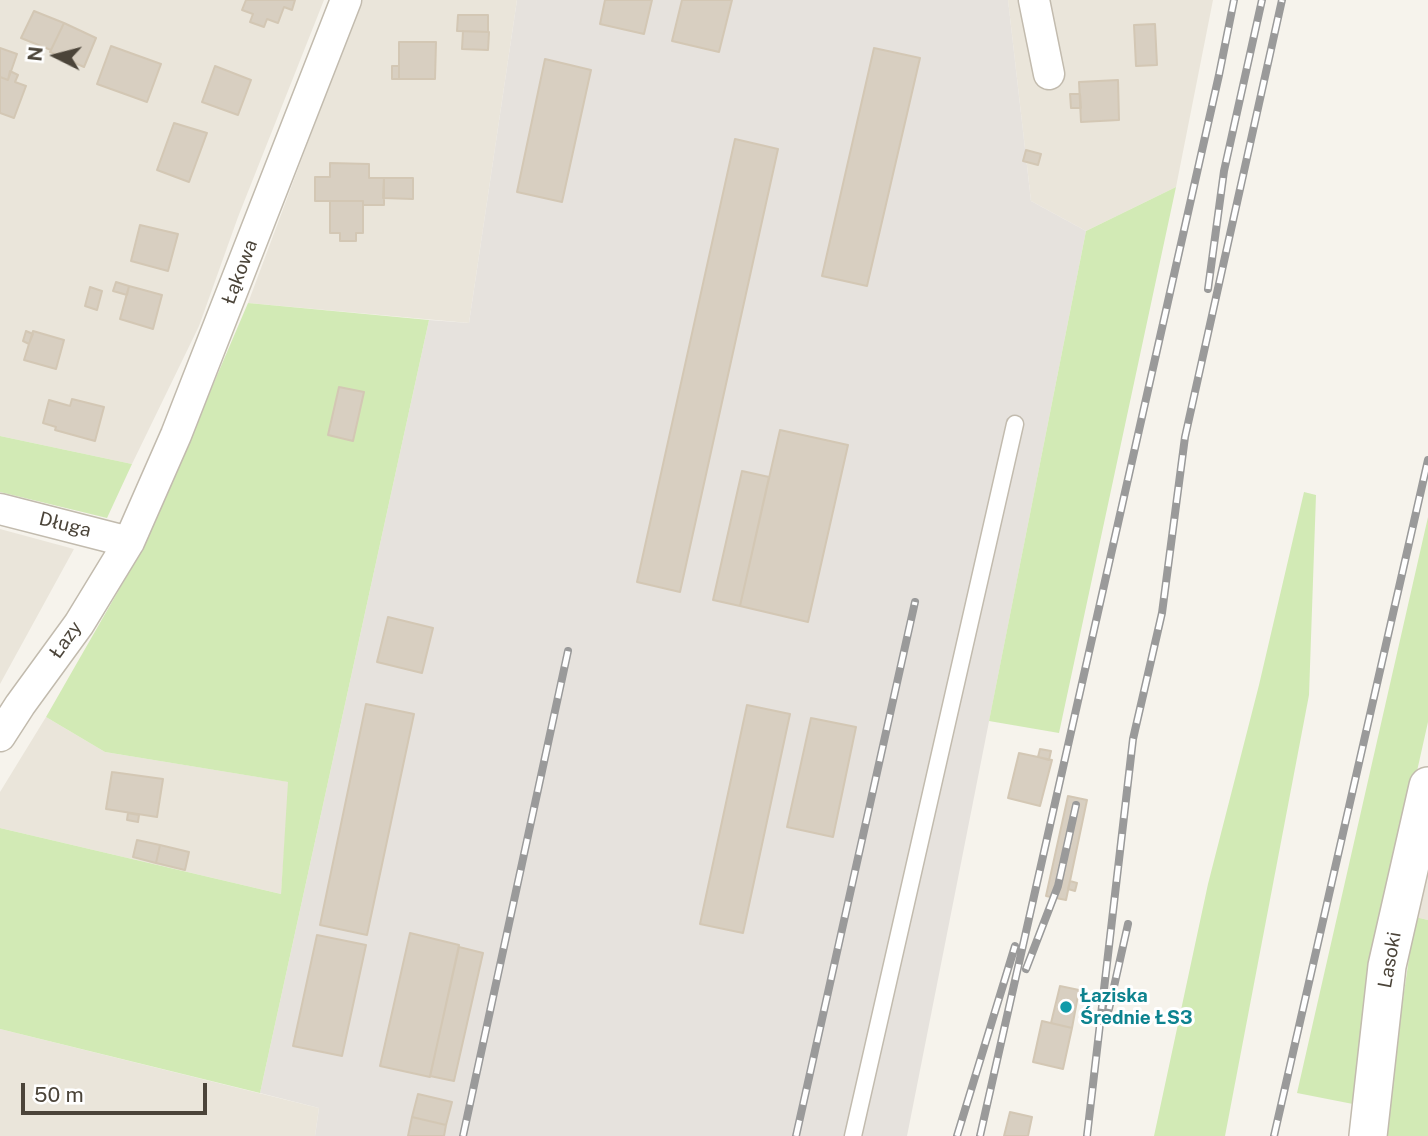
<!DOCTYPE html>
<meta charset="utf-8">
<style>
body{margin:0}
#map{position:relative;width:1428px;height:1136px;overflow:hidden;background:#f6f3ec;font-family:"Public Sans",sans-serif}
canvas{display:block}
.north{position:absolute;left:21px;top:21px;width:70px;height:70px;-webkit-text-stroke:5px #fff;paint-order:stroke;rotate:276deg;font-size:19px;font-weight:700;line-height:28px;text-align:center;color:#4b4439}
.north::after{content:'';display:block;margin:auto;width:24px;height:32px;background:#4b4439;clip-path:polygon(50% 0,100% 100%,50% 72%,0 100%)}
.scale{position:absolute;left:21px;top:1083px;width:186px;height:32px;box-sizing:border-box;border:4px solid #4b4439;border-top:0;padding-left:9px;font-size:21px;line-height:24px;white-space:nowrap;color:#4b4439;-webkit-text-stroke:5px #fff;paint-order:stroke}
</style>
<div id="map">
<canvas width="1428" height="1136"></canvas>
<div class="north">N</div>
<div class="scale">50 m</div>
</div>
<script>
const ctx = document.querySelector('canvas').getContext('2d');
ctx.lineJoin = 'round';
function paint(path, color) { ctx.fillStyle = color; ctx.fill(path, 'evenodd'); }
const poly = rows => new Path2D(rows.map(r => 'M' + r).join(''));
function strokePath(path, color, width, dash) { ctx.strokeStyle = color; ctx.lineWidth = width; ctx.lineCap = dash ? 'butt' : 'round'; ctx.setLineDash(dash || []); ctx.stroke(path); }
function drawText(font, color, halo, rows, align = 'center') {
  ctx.font = font + ' "Public Sans",sans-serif'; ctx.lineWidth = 6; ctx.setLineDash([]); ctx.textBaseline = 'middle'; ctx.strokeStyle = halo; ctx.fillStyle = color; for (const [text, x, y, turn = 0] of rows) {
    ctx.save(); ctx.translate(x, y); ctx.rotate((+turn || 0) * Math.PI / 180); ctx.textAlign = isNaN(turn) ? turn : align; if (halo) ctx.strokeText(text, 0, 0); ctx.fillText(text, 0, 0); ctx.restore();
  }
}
paint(poly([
 [0,0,324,0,238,217,199,326,132,464,0,436],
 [361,0,517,0,469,323,248,303],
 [1008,0,1213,0,1176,187,1086,231,1031,201],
 [0,529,74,549,0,684],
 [46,717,105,752,289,782,281,894,0,828,0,792],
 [1428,859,1428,920,1415,917],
 [0,1029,319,1108,315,1136,0,1136]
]), '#eae5da');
paint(poly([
 [517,0,1008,0,1031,201,1086,231,907,1136,315,1136,319,1108,260,1093,429,320,469,323]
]), '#e6e2dd');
paint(poly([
 [1176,187,1059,733,989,721,1086,231],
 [248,303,429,320,260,1093,0,1029,0,828,281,894,288,782,105,752,46,717,144,546],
 [0,436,132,464,107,518,0,492],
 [1304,492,1316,495,1309,695,1225,1136,1154,1136,1208,884,1259,685],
 [1428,517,1428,722,1372,972,1358,1105,1297,1093],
 [1415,917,1428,920,1428,1136,1383,1136]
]), '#d2eab5');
const building = poly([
 [246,0,295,0,292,10,284,7,278,23,267,19,264,27,250,22,253,14,242,10,246,0],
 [605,0,652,0,644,34,600,24,605,0],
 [682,0,732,0,719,52,672,41,682,0],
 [34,11,64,23,51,50,21,38,34,11],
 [458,15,488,15,488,32,457,31,458,15],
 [64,23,96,38,84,67,50,52,64,23],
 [1155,24,1157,65,1136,66,1134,25,1155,24],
 [463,31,489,32,488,50,462,49,463,31],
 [399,42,436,42,435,79,399,79,399,42],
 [111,46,161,64,147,102,97,84,111,46],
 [0,48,17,54,8,80,0,77,0,48],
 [874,48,920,58,867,286,822,276,874,48],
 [545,59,591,70,562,202,517,192,545,59],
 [215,66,251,80,238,115,202,102,215,66],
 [392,66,399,66,399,79,392,79,392,66],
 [10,71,18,75,15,82,26,86,14,118,0,113,0,77,8,80,10,71],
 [1118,80,1119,120,1081,122,1079,82,1118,80],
 [1070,94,1080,94,1081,108,1071,108,1070,94],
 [174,123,207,133,189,182,157,170,174,123],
 [735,139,778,149,680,592,637,582,735,139],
 [1026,150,1041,154,1038,165,1023,161,1026,150],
 [330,163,369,164,369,178,384,178,384,205,363,205,363,201,315,201,315,177,330,177,330,163],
 [384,178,413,178,413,199,383,198,384,178],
 [330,201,363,201,363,233,356,233,356,241,340,241,340,233,330,233,330,201],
 [140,225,178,234,168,271,131,261,140,225],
 [116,282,129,286,127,295,113,291,116,282],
 [129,286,162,295,153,329,120,319,129,286],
 [90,287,102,291,97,310,85,306,90,287],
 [26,331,33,334,29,344,23,341,26,331],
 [33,331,64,340,56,369,24,360,33,331],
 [339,387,364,392,353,441,328,435,339,387],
 [72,399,104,407,95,441,55,430,56,427,43,423,49,400,70,406,72,399],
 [780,430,848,445,808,622,740,606,780,430],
 [742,471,769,477,740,606,713,600,742,471],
 [388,617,433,628,422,673,377,662,388,617],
 [366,704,414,714,367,935,320,925,366,704],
 [747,705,790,714,743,933,700,924,747,705],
 [811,718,856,727,833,837,787,827,811,718],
 [1040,749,1051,751,1049,760,1038,757,1040,749],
 [1019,753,1052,760,1040,806,1008,798,1019,753],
 [112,772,163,779,157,817,106,809,112,772],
 [1068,796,1087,800,1066,900,1046,896,1068,796],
 [128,813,139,815,138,822,127,820,128,813],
 [137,840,160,845,156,863,133,857,137,840],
 [160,845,189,852,185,870,156,863,160,845],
 [1070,881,1077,883,1075,891,1068,889,1070,881],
 [410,933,459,945,430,1077,380,1066,410,933],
 [317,935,366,945,342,1056,293,1046,317,935],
 [459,947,483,953,454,1081,430,1076,459,947],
 [1060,986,1079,990,1072,1028,1051,1023,1060,986],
 [1042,1021,1072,1028,1063,1069,1033,1062,1042,1021],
 [418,1094,452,1102,446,1125,412,1117,418,1094],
 [1010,1112,1032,1117,1028,1136,1004,1136,1010,1112],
 [412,1117,446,1125,444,1136,408,1136,412,1117]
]);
paint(building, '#d8cfc1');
strokePath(building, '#d3c7b4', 2);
const service = poly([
 [853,1136,1015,424]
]);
const minor = poly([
 [1034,0,1049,74],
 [0,509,129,542],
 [0,736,20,705,79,624,129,542,176,435,346,0]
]);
const tertiary = poly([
 [1368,1136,1387,966,1428,786]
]);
strokePath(service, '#c2bbae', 19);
strokePath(minor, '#c2bbae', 33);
strokePath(tertiary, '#c2bbae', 40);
strokePath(service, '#fff', 16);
strokePath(minor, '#fff', 30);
strokePath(tertiary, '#fff', 37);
const rail = poly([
 [1208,289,1224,171,1262,0],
 [1026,969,1058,886,1076,805],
 [1109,1009,1128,924],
 [463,1136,568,651],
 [796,1136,915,602],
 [957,1136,1015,946],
 [980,1136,1219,75,1234,0],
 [1087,1136,1133,739,1162,613,1185,437,1282,0],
 [1274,1136,1428,460]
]);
strokePath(rail, '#9a9a9a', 8);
strokePath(rail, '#fff', 5, [16]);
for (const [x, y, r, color] of [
 [1066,1007,7,"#0f9aa8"]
]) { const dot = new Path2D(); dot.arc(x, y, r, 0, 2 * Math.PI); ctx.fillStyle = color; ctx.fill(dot); strokePath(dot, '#fff', 2.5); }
drawText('19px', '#4b4439', '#fff', [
 ["Łąkowa",240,272,-69],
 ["Długa",65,525,14],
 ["Łazy",66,640,-54],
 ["Lasoki",1390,960,-80]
]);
drawText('bold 19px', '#0d838f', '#fff', [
 ["Łaziska",1080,996],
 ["Średnie ŁS3",1080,1018]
], 'left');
</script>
